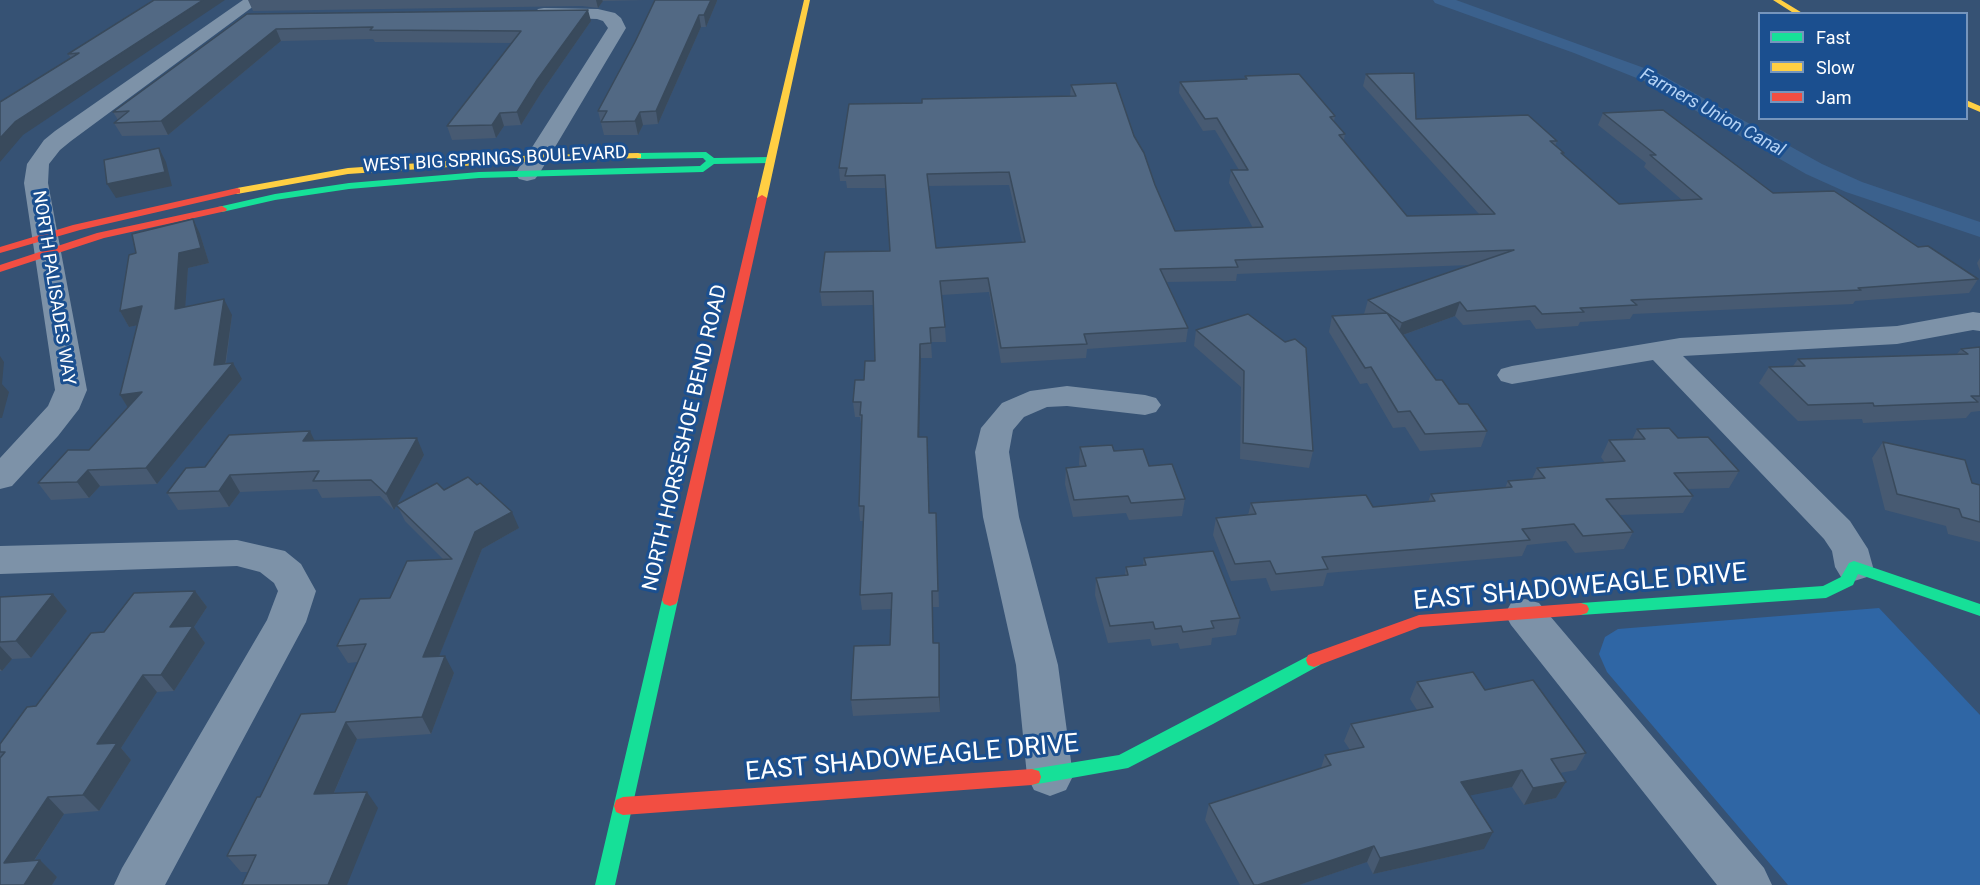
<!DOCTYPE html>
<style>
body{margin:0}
#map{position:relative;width:1980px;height:885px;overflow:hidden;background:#365274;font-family:Roboto,sans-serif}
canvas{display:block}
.legend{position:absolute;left:1758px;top:12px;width:210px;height:108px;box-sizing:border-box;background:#1b4f8f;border:2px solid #7695bc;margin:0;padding:8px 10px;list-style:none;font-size:18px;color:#fff}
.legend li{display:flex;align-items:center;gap:12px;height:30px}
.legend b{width:30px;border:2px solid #7695bc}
</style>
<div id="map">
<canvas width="1980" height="885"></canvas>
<ul class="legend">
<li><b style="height:8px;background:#16e098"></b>Fast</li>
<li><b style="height:8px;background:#ffcf43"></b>Slow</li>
<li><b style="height:8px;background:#f24e42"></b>Jam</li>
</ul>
</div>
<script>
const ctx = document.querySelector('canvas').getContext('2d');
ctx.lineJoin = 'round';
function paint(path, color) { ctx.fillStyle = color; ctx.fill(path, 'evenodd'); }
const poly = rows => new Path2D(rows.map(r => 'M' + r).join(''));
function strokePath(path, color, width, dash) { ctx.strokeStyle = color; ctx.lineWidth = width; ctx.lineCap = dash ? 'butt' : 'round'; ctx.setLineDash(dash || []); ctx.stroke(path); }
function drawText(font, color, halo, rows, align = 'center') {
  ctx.font = font + ' Roboto,sans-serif'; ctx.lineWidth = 6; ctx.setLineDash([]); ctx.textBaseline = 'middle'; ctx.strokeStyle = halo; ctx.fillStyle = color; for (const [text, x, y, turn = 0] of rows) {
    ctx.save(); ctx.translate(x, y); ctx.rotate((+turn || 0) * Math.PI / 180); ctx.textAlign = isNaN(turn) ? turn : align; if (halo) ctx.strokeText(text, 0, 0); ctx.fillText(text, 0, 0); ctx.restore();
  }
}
paint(poly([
 [1879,608,1980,715,1980,885,1788,885,1607,672,1599,654,1605,637,1618,629]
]), '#2f66a5');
paint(poly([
 [1433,0,1456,0,1658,73,1822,164,1862,182,1980,222,1980,237,1846,192,1806,174,1644,81,1574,53,1435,3,1433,0]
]), '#3b618d');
paint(poly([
 [243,0,262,0,71,141,60,150,49,164,48,183,87,390,79,409,58,436,12,486,0,489,0,458,48,406,55,390,24,183,27,164,44,140,55,131,243,0],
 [544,8,598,9,615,13,621,18,626,28,539,174,535,179,527,181,519,179,515,174,608,28,603,21,597,19,538,17,535,13,538,9,544,8],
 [1973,312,1980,313,1980,331,1973,330,1897,344,1683,356,1850,521,1868,549,1873,567,1867,577,1854,581,1841,577,1835,567,1832,551,1824,539,1653,360,1512,384,1501,381,1497,375,1501,369,1512,366,1680,338,1897,326,1973,312],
 [1067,386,1145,395,1156,398,1161,405,1156,412,1145,415,1067,406,1047,407,1024,417,1013,430,1009,452,1019,517,1058,665,1073,776,1066,790,1050,796,1034,790,1027,776,1016,665,983,517,975,452,981,428,1002,403,1030,391,1067,386],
 [237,540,285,551,301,564,316,591,306,622,165,885,114,885,122,868,267,620,278,591,274,583,260,572,237,566,0,574,0,546,237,540],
 [1525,599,1539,603,1764,868,1772,885,1717,885,1511,625,1505,614,1511,603,1525,599]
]), '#7d92a8');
paint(poly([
 [706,152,714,158,770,157,775,160,770,163,714,164,703,172,479,178,349,189,275,200,222,212,217,209,218,207,275,194,349,183,479,172,700,166,706,161,703,158,638,159,633,156,638,153,706,152],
 [1854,561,1980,604,1980,616,1858,574,1853,585,1826,598,1581,615,1575,613,1573,609,1575,605,1581,603,1823,586,1841,577,1849,563,1854,561],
 [670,594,676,596,678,600,615,885,595,885,662,600,664,596,670,594],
 [1314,653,1320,655,1322,660,1320,665,1213,724,1128,768,1032,785,1025,783,1023,777,1025,771,1032,769,1119,755,1314,653]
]), '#16e098');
paint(poly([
 [804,0,810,0,767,198,762,201,757,198,804,0],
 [1773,0,1781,0,1804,14,1795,14,1773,0],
 [1966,100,1980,106,1980,112,1966,106,1966,100],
 [638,153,641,154,641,158,536,161,348,174,237,194,232,191,237,188,348,168,536,155,638,153]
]), '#ffcf43');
paint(poly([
 [237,188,240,189,240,193,80,230,0,253,0,247,73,225,237,188],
 [762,195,767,198,678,600,676,604,670,606,664,604,662,600,757,198,762,195],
 [222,206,227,209,226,211,104,238,0,272,0,265,97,233,222,206],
 [1581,603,1587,605,1589,609,1587,613,1581,615,1420,627,1314,667,1308,665,1306,660,1308,655,1419,615,1581,603],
 [1032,769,1039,771,1041,777,1039,783,1032,785,623,815,616,812,614,806,616,800,623,797,1032,769]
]), '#f24e42');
paint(poly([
 [154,0,23,135,71,58,68,54],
 [248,0,646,0,603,1,598,8,582,6,253,11],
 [655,0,717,0,717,1,706,27,701,27,658,124,643,125,638,135,604,135,598,111,635,42],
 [247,14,591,21,541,93,521,125,504,126,496,138,452,140,447,126,512,43,375,42,373,39,281,41,168,135,122,136,114,123,118,120,113,112],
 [1366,74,1416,119,1557,141,1555,146,1564,153,1563,155,1619,204,1682,200,1644,167,1646,163,1598,125,1603,113,1773,193,1918,247,1978,279,1969,293,1855,301,1853,304,1633,314,1630,319,1580,322,1578,326,1536,329,1530,320,1463,325,1455,316,1403,335,1436,380,1459,404,1487,431,1481,447,1420,451,1405,427,1393,428,1367,383,1360,384,1329,332,1332,316,1364,314,1368,300,1470,265,1237,274,1236,281,1167,282,1188,328,1186,342,1087,349,1086,358,1001,363,989,292,942,295,945,327,946,342,931,342,932,358,921,358,919,437,930,513,936,513,939,607,933,607,933,643,940,658,940,712,853,716,851,700,890,645,892,609,862,610,860,595,864,521,860,521,859,506,862,430,860,417,855,417,853,402,864,380,875,361,873,305,822,306,820,292,890,251,886,188,847,188,846,181,840,181,839,168,922,103,1070,96,1071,85,1134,136,1175,231,1253,228,1229,183,1231,170,1239,170,1215,130,1203,131,1179,93,1180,82,1245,79,1245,76,1335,116,1334,121,1345,134,1344,140,1407,216,1479,214,1363,86],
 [1009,185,1022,242,936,248,928,186],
 [200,234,209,263,188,268,185,307,232,315,226,364,242,379,157,484,100,486,89,498,51,500,38,483,89,450,128,407,120,395,138,325,129,327,120,311],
 [1980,258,1980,271,1977,263],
 [1248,314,1313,451,1309,468,1240,459,1241,387,1194,346,1196,330],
 [1980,347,1980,411,1971,412,1966,418,1863,423,1862,419,1798,421,1759,383,1769,367,1793,366,1798,359,1957,354,1961,349],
 [1637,429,1678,438,1739,471,1729,488,1687,489,1693,496,1683,513,1619,515,1633,532,1624,549,1575,553,1566,541,1527,545,1522,556,1327,573,1323,586,1271,591,1266,578,1231,581,1213,535,1216,518,1248,515,1251,503,1373,507,1428,502,1431,494,1505,488,1508,481,1532,479,1537,468,1605,463,1601,457,1609,440,1632,440],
 [315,441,424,455,397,504,444,490,519,528,482,549,439,656,454,673,431,734,357,739,334,793,378,808,248,872,241,872,227,856,260,797,335,712,358,662,348,663,337,646,390,598,443,559,405,521,397,505,394,510,380,496,322,498,317,489,240,492,229,507,178,510,167,493,205,467],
 [1883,442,1972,483,1980,485,1980,542,1948,534,1946,526,1885,510,1872,458],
 [1080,447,1114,451,1149,466,1185,499,1182,516,1129,520,1126,513,1073,517,1065,484,1066,468,1080,467,1079,464],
 [1144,558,1240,618,1236,635,1212,638,1211,645,1180,649,1178,643,1152,646,1150,639,1108,643,1095,595,1096,578,1125,575,1126,567,1143,565],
 [195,591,207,607,194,627,205,643,174,691,157,692,121,748,131,760,99,811,64,814,34,861,57,877,52,885,0,885,0,744,104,632],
 [53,594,67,611,31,658,12,659,2,671,0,671,0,597],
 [1417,682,1485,690,1586,753,1576,770,1560,773,1566,782,1556,798,1524,805,1512,787,1469,795,1484,849,1373,874,1367,862,1299,885,1240,885,1205,820,1209,804,1321,768,1325,755,1350,750,1344,741,1351,724,1417,710,1410,699]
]), '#475a72');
paint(poly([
 [203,0,225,0,23,135,0,162,0,138,15,122],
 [596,0,602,0,603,1,598,8],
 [711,0,717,0,717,1,706,27,704,15],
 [588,10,591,21,541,93,521,125,517,112,537,80],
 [699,15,701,27,658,124,656,111],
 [276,29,281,41,168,135,161,121],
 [640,112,643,125,638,135,635,121],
 [500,113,504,126,496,138,492,125],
 [159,148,166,162,172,186,116,198,107,184],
 [193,219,200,234,209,263,188,268,184,325,175,309,179,253],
 [224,299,232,315,224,373,233,363,242,379,157,484,146,468,214,365],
 [1460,302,1455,316,1397,337,1402,323],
 [142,306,152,322,129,327,120,311],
 [920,344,921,358,919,452,918,437],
 [0,356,4,362,2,384,9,392,2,418,0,418],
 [142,392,130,411,120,395],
 [310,431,318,448,303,441],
 [417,438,424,455,394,510,386,494],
 [88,470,100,486,89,498,77,482],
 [230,475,240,492,229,507,219,491],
 [512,512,519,528,482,549,432,674,423,657,475,532],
 [195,591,207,607,194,627,205,643,174,691,161,675,170,627],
 [53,594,67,611,31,658,16,641],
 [939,643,940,658,940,712,939,697],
 [0,646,12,659,2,671,0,669],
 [445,656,454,673,431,734,422,717],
 [143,675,157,692,121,748,131,760,99,811,83,795,97,744],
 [346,722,357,739,326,811,314,794],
 [1522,770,1512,787,1453,799,1461,782],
 [1566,782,1556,798,1524,805,1533,788],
 [367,792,378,808,347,885,328,885],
 [48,797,64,814,22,879,4,863],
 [1493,832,1484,849,1373,874,1380,858],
 [1374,846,1367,862,1299,885,1258,885],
 [40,860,57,877,52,885,24,885]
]), '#394a5c');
const building = poly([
 [154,0,203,0,15,122,0,138,0,102,79,53,68,54,154,0],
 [655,0,711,0,704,15,699,15,656,111,640,112,635,121,601,122,607,111,598,111,635,42,655,0],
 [588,10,537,80,517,112,500,113,492,125,447,126,521,31,370,30,373,27,276,29,161,121,114,123,129,111,113,112,247,14,588,10],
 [1414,73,1416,119,1528,115,1557,141,1550,141,1564,153,1561,153,1619,204,1702,199,1650,155,1656,155,1603,113,1663,110,1773,193,1834,191,1918,247,1928,246,1978,279,1858,288,1861,290,1631,300,1637,305,1580,308,1584,312,1542,314,1535,306,1467,311,1460,302,1402,323,1368,300,1514,250,1235,260,1238,267,1160,269,1188,328,1084,334,1087,344,1001,348,988,278,940,281,945,327,930,328,931,343,920,344,918,437,927,437,929,513,936,513,938,591,932,591,933,643,939,643,939,697,851,700,854,646,890,645,892,593,860,595,864,506,859,506,862,415,860,415,861,402,853,402,855,380,864,380,865,361,875,361,873,291,820,292,825,252,890,251,885,175,845,176,847,168,839,168,849,104,922,103,922,99,1076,96,1071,85,1116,83,1134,136,1144,153,1155,185,1175,231,1263,227,1231,170,1248,170,1217,118,1205,119,1180,82,1247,79,1245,76,1299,74,1335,116,1330,117,1345,134,1339,135,1407,216,1495,214,1366,74,1414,73],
 [1009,172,1025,242,936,248,927,174,1009,172],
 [159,148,165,172,107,184,104,160,159,148],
 [193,219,201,248,179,253,175,309,224,299,214,365,233,363,146,468,88,470,77,482,38,483,68,450,89,450,142,392,120,395,142,306,120,311,129,255,136,253,132,234,193,219],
 [1387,313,1436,380,1442,380,1459,404,1468,404,1487,431,1425,434,1410,411,1398,412,1371,367,1365,368,1332,316,1387,313],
 [1248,314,1285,342,1295,339,1306,348,1313,451,1243,443,1244,371,1196,330,1248,314],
 [1980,347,1980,396,1971,396,1978,402,1874,406,1873,403,1808,405,1769,367,1805,366,1798,359,1968,354,1961,349,1980,347],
 [1669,428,1678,438,1708,437,1739,471,1674,473,1693,496,1606,499,1633,532,1583,536,1574,524,1522,529,1530,540,1322,557,1328,569,1276,574,1270,561,1235,564,1216,518,1256,514,1251,503,1366,495,1373,507,1435,501,1431,494,1512,487,1508,481,1545,478,1537,468,1625,461,1609,440,1645,439,1637,429,1669,428],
 [310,431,303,441,417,438,386,494,371,480,313,481,319,471,230,475,219,491,167,493,186,468,205,467,229,435,310,431],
 [1883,442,1965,460,1972,483,1980,485,1980,522,1962,517,1959,509,1897,494,1883,442],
 [1112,445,1114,451,1143,449,1149,466,1172,464,1185,499,1131,503,1128,496,1074,500,1066,468,1086,466,1080,447,1112,445],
 [468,477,477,485,480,483,512,512,475,532,423,657,445,656,422,717,346,722,314,794,367,792,328,885,242,885,256,855,227,856,257,797,260,797,301,714,335,712,366,644,337,646,360,599,390,598,407,561,452,559,396,505,437,483,444,490,468,477],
 [1213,551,1240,618,1211,621,1214,628,1183,632,1181,626,1155,629,1153,622,1110,626,1096,578,1128,575,1126,567,1146,565,1144,558,1213,551],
 [195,591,170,627,193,626,161,675,143,675,97,744,117,743,83,795,48,797,4,863,40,860,24,885,0,885,0,758,5,752,0,752,0,744,27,707,36,706,91,633,104,632,134,593,195,591],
 [53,594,16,641,0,642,0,597,53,594],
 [1473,672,1485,690,1533,680,1586,753,1551,759,1566,782,1533,788,1522,770,1461,782,1493,832,1380,858,1374,846,1258,885,1254,885,1209,804,1331,765,1325,755,1364,747,1351,724,1433,707,1417,682,1473,672]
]);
paint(building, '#526984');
strokePath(building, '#394a5c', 1.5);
drawText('italic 18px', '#b5d3f5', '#1b4f8f', [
 ["Farmers Union Canal",1712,113,29]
]);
drawText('18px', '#fff', '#1b4f8f', [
 ["WEST BIG SPRINGS BOULEVARD",495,160,-3],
 ["NORTH PALISADES WAY",53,288,81]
]);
drawText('21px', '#fff', '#1b4f8f', [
 ["NORTH HORSESHOE BEND ROAD",686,438,-77]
]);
drawText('26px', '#fff', '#1b4f8f', [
 ["EAST SHADOWEAGLE DRIVE",1580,588,-5],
 ["EAST SHADOWEAGLE DRIVE",912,759,-5]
]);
</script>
